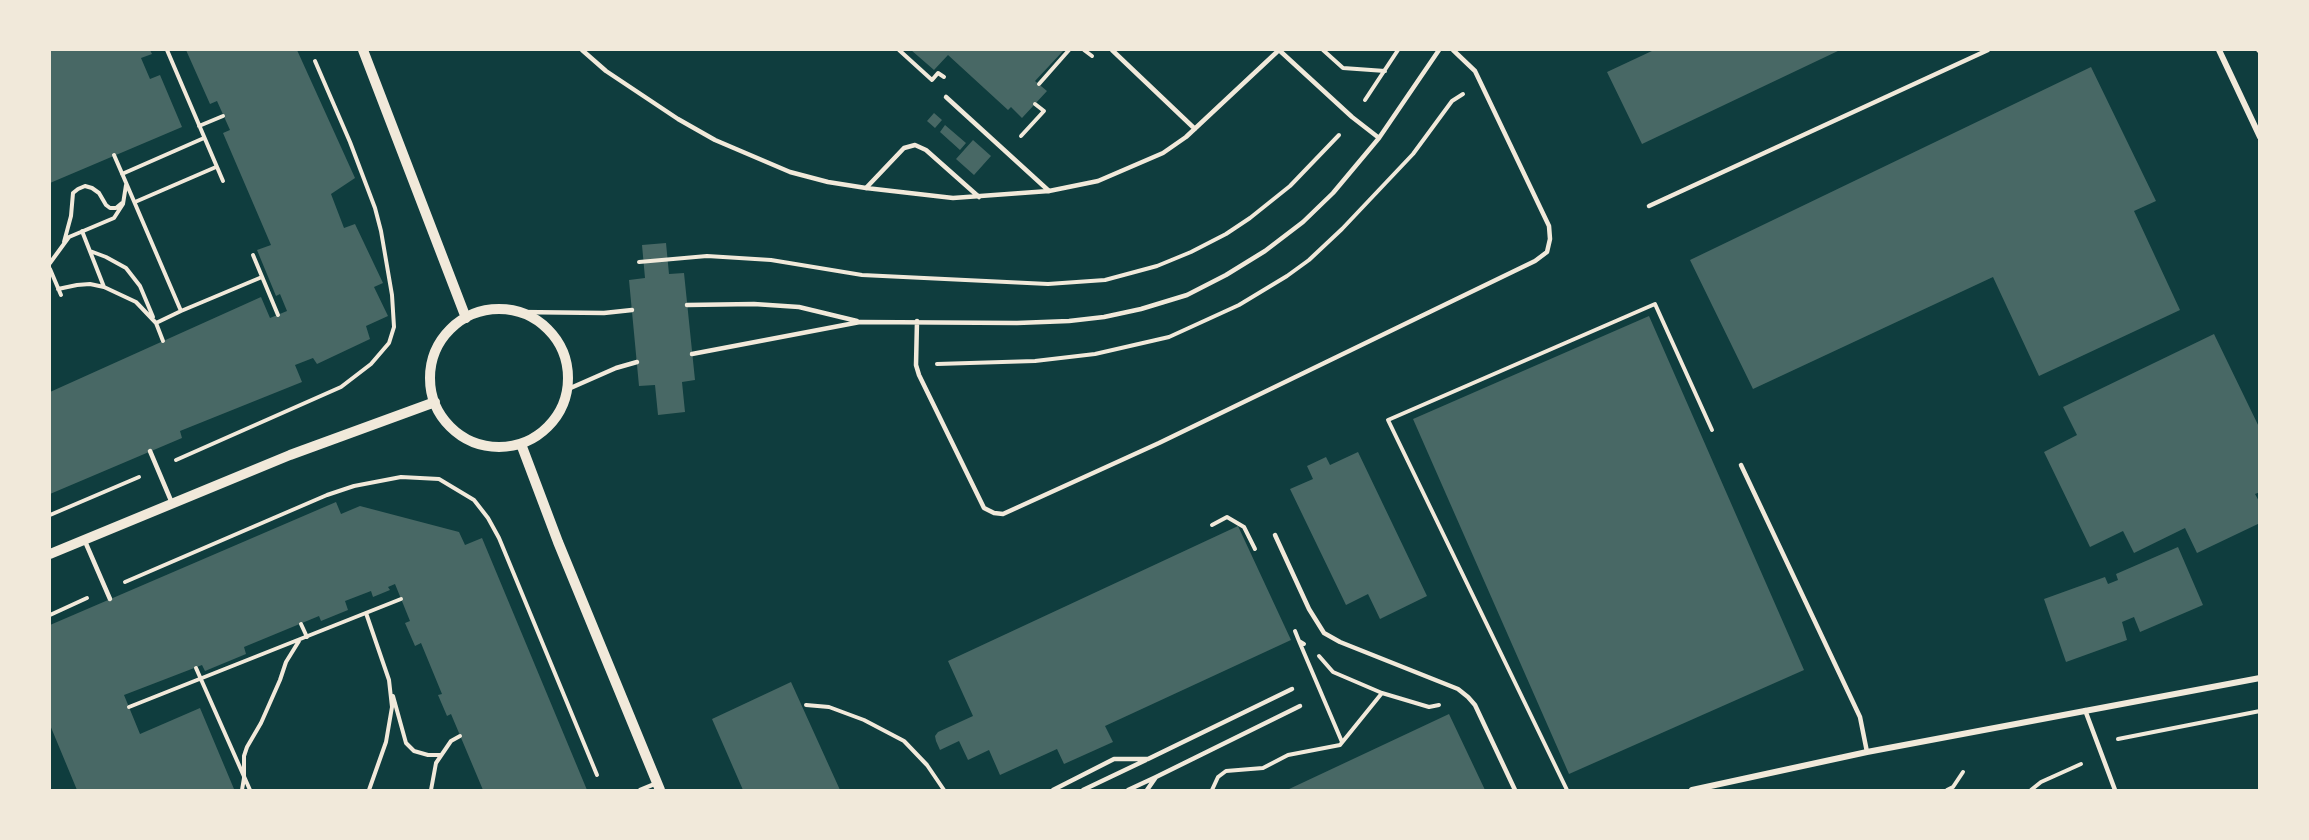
<!DOCTYPE html>
<style>
body{margin:0}
#map{position:relative;width:2309px;height:840px;overflow:hidden;background:#0f3d3e;font-family:"Crimson Pro",serif}
canvas{display:block}
.frame{position:absolute;inset:0;border:51px solid #f1e9da;pointer-events:none}
</style>
<div id="map">
<canvas width="2309" height="840"></canvas>
<div class="frame"></div>
</div>
<script>
const ctx = document.querySelector('canvas').getContext('2d');
ctx.lineJoin = 'round';
function paint(path, color) { ctx.fillStyle = color; ctx.fill(path, 'evenodd'); }
const poly = rows => new Path2D(rows.map(r => 'M' + r).join(''));
function strokePath(path, color, width, dash) { ctx.strokeStyle = color; ctx.lineWidth = width; ctx.lineCap = dash ? 'butt' : 'round'; ctx.setLineDash(dash || []); ctx.stroke(path); }
paint(poly([
 [50,50,150,50,152,54,141,58,150,79,160,75,182,127,50,183],
 [186,50,297,50,355,178,331,194,344,228,355,224,383,283,374,287,388,316,366,326,370,339,317,364,313,358,295,365,302,382,180,431,182,438,50,494,50,392,261,297,270,318,287,311,280,294,276,296,257,250,271,245,223,133,230,130,217,101,210,104],
 [911,50,1064,50,1035,81,1047,91,1022,118,1011,107,1008,110,948,55,934,70],
 [1654,50,1840,50,1642,144,1607,72],
 [2091,67,2156,201,2134,211,2180,310,2039,376,1993,277,1753,389,1690,260],
 [934,113,942,120,935,128,927,121],
 [945,125,966,143,960,150,940,132],
 [973,140,991,156,974,175,956,159],
 [666,243,669,274,684,273,695,380,682,382,685,412,658,415,655,385,639,386,629,280,645,278,642,245],
 [1649,316,1804,670,1569,774,1413,419],
 [2214,334,2260,429,2260,492,2255,494,2260,503,2260,523,2197,553,2185,528,2134,553,2123,531,2090,547,2044,452,2077,435,2063,407],
 [1358,452,1427,596,1380,619,1368,594,1346,605,1290,489,1313,479,1307,466,1326,457,1330,465],
 [336,502,341,514,360,506,459,532,465,545,482,538,587,790,483,790,451,714,447,716,438,695,442,694,421,643,415,646,405,623,410,621,395,584,388,587,390,590,373,597,371,591,345,601,348,610,321,621,319,616,244,647,246,654,205,671,202,665,124,695,140,734,200,708,234,789,229,790,77,790,50,725,50,625],
 [1238,526,1291,640,1105,726,1113,742,1064,764,1057,749,1000,775,989,750,968,760,959,741,940,750,936,741,935,736,938,732,973,716,948,661],
 [2178,547,2203,605,2140,632,2134,617,2122,622,2127,640,2066,662,2044,599,2105,577,2108,584,2118,580,2116,574],
 [791,682,840,790,743,790,712,719],
 [1449,714,1485,790,1287,790]
]), '#486865');
strokePath(poly([
 [167,50,223,181],
 [899,50,932,80,938,73,944,77],
 [1084,50,1092,56],
 [1323,50,1343,68,1385,71],
 [2258,50,2260,52],
 [1039,84,1069,50],
 [1365,100,1398,50],
 [199,126,223,116],
 [1021,136,1044,111,1035,104],
 [114,155,124,178],
 [122,174,204,138],
 [124,178,181,311,156,323,163,341],
 [135,202,216,167],
 [82,231,104,287],
 [64,242,71,216,73,193,78,189,85,186,92,188,99,193,106,205,110,208,116,208,122,203],
 [90,251,106,257,126,268,140,286,153,317],
 [253,255,278,315],
 [639,262,707,256,771,260,862,275,1048,284,1105,280,1157,266,1191,252,1226,234,1250,218,1290,186,1339,135],
 [50,263,69,237,114,218,123,204,126,185],
 [50,269,61,295],
 [58,289,77,285,90,284,104,287,136,302,156,323],
 [181,311,262,277],
 [937,364,1035,361,1095,354,1169,337,1239,305,1287,276,1309,260,1342,229,1413,154,1452,101,1463,94],
 [176,460,341,387,371,364,389,343,394,327,392,295,381,231,375,208,350,142,315,61],
 [50,515,139,477],
 [1212,525,1227,517,1244,527,1255,549],
 [125,582,327,495,354,486,401,477,439,479,474,500,488,518,499,538,597,775],
 [366,613,389,680,392,707,386,742,369,790],
 [50,615,87,598],
 [301,624,307,637],
 [1295,631,1299,641,1304,644],
 [1299,641,1342,742],
 [1319,656,1333,672,1382,693],
 [196,668,250,790],
 [393,696,406,743,414,751,428,755,441,755],
 [806,705,829,707,864,720,904,741,927,765,944,790],
 [129,707,401,599],
 [2118,739,2260,711],
 [242,790,244,778,244,756,247,747,261,723,280,680,286,662,299,641],
 [431,790,436,763,451,741,460,736],
 [1212,790,1218,777,1226,771,1263,768,1288,755,1340,745,1382,693,1429,707,1439,705],
 [1567,790,1388,420,1655,304,1712,430],
 [1947,790,1953,787,1963,772],
 [2031,790,2041,782,2081,764]
]), '#f1e9da', 4);
strokePath(poly([
 [582,50,606,71,678,119,715,140,790,172,828,182,866,188,953,198,1049,191,1098,181,1163,153,1186,137,1279,50],
 [1112,50,1195,129],
 [1279,50,1352,117,1379,138],
 [946,97,1049,191],
 [866,188,904,148,915,145,926,150,979,197],
 [1649,206,1988,50],
 [687,305,754,304,799,307,857,321],
 [518,312,604,313,632,310],
 [917,321,916,365,919,375,984,508,994,513,1003,514,1159,443,1535,261,1547,252,1550,239,1549,226,1475,71,1453,50],
 [692,354,860,322,1017,323,1069,321,1104,317,1141,309,1187,295,1226,275,1265,251,1303,222,1333,193,1379,138,1439,50],
 [566,390,616,368,637,362],
 [150,451,172,503],
 [1741,465,1860,717,1867,752],
 [1275,535,1309,609,1324,633,1340,642,1458,689,1468,697,1475,705,1515,790],
 [84,539,110,599],
 [2085,710,2115,790],
 [640,790,657,783],
 [1053,790,1114,759,1148,759,1292,689],
 [1083,790,1146,760],
 [1128,790,1156,777],
 [1147,790,1156,777,1300,706]
]), '#f1e9da', 4.5);
strokePath(poly([
 [2219,50,2260,137],
 [1692,790,1867,752,2260,678]
]), '#f1e9da', 6);
strokePath(poly([
 [363,50,466,318],
 '430 378a69 69 0 1 1 138 0a69 69 0 1 1-138 0Z',
 [521,444,558,542,660,790],
 [50,554,290,455,435,402]
]), '#f1e9da', 10);
</script>
